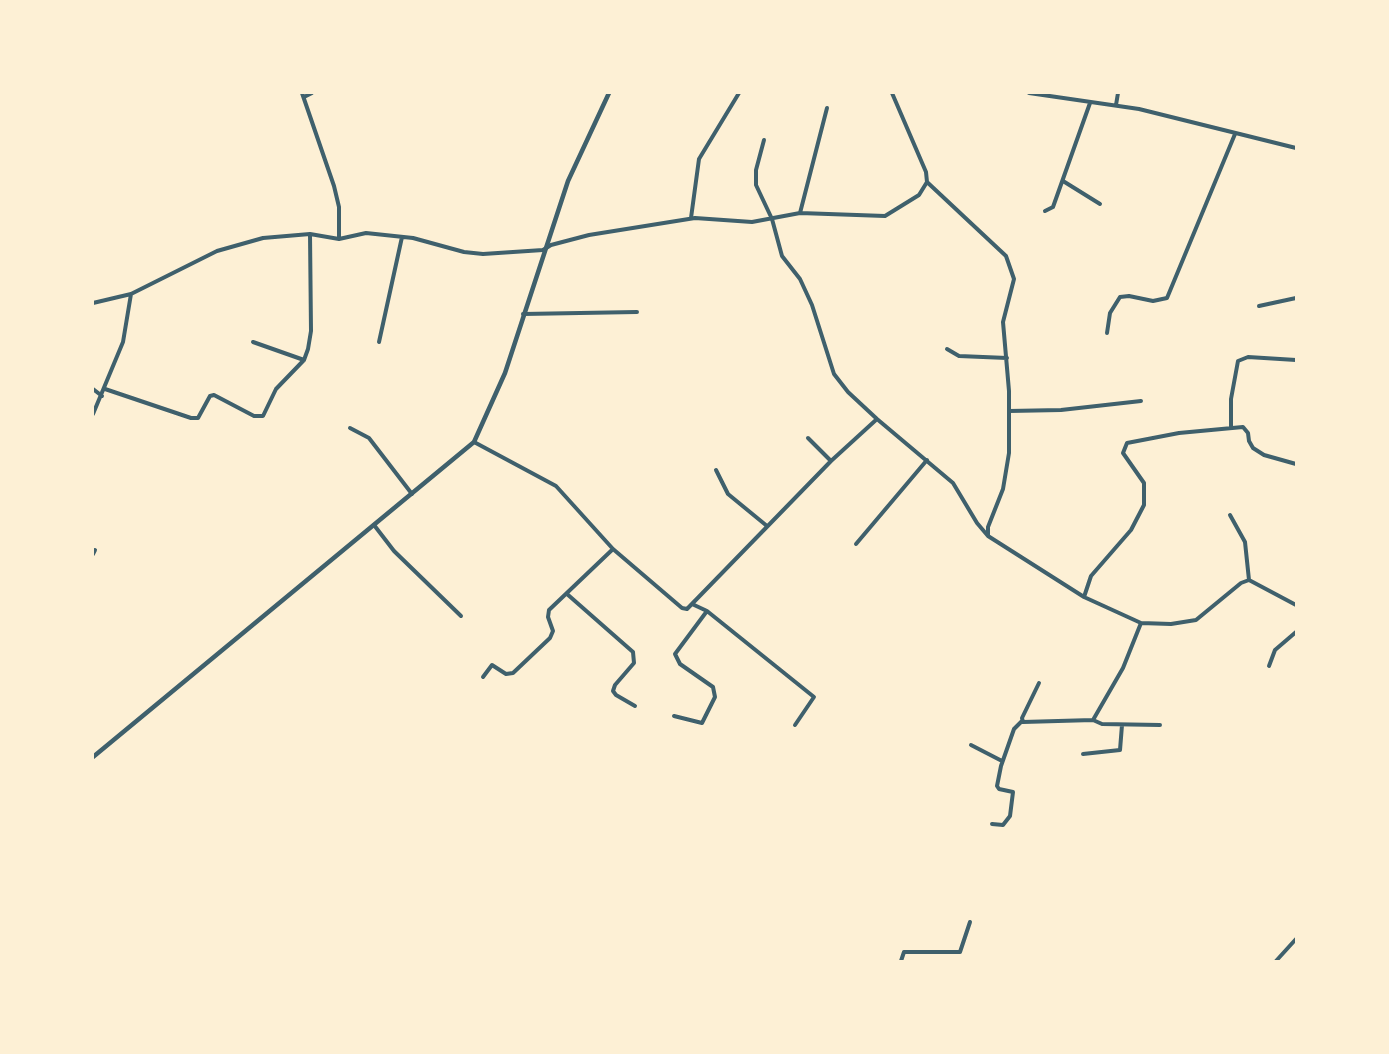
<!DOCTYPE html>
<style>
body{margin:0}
#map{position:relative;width:1389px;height:1054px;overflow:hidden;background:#fdf0d5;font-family:"DM Sans",sans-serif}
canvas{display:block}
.frame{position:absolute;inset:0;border:94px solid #fdf0d5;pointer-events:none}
</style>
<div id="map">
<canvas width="1389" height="1054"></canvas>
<div class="frame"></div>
</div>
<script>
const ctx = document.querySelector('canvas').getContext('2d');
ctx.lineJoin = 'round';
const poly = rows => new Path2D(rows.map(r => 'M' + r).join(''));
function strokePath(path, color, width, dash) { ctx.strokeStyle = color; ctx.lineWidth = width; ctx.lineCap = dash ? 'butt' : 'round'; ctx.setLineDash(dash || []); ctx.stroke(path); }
strokePath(poly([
 [302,93,334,186,339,207,339,239],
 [1029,93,1139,109,1296,148],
 [304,97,312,93],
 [1116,105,1118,93],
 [764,140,756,170,756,185,772,219,782,256,800,279,812,305,834,374,848,392,877,419,953,483,977,523,988,536,1084,597,1141,623,1171,624,1196,620,1241,583,1249,580,1296,605],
 [1063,181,1100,204],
 [927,182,1006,256,1014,279,1003,322,1009,391,1009,453,1003,489,988,527,988,535],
 [1045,211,1053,207,1090,103],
 [800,213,827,108],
 [691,218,699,159,739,93],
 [93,303,131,294,217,251,263,238,310,234,339,239,366,233,413,238,464,252,483,254,543,250,551,245,589,235,695,218,752,222,800,213,885,216,919,195,927,182,926,172,892,93],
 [1259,306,1296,298],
 [523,314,637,312],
 [1107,333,1110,313,1120,297,1129,296,1153,301,1167,298,1235,134],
 [253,342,304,360],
 [379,342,402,237],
 [947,349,959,356,1007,358],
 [93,389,102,396],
 [105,389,191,418,198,418,210,396,214,395,254,416,263,416,276,389,304,360,308,349,311,331,310,234],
 [1009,411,1061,410,1141,401],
 [93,414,123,342,131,294],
 [1231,427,1231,399,1238,361,1248,357,1296,360],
 [350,428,369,438,412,494],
 [808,438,831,461],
 [474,442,556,486,613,549,682,608,687,609,831,461,877,419],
 [716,470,728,494,767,526],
 [1230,515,1245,542,1249,580],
 [374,525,394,551,461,616],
 [856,544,927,460],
 [93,554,95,550],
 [567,594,633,652,634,663,615,685,613,691,616,695,635,706],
 [1084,597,1091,576,1131,530,1144,505,1144,483,1123,453,1127,443,1179,433,1243,427,1248,433,1249,441,1253,448,1264,455,1296,464],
 [692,604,707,611,814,697,795,725],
 [1141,623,1123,668,1093,720,1102,724,1160,725],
 [1269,666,1275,650,1296,632],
 [483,677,492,665,506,674,513,673,550,638,553,631,548,617,549,610,613,549],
 [1039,683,1022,718,1023,722,1093,720],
 [674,716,702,723,715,697,713,687,680,664,675,654,707,611],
 [971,745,1002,761],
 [1083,754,1120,750,1122,725],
 [992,824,1003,825,1010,816,1013,792,999,789,997,786,1001,766,1014,729,1022,721],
 [901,961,904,952,960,952,970,922],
 [1276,961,1296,939]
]), '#3f606c', 4);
strokePath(poly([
 [93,757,474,442,505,373,568,181,609,93]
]), '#3f606c', 4.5);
</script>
